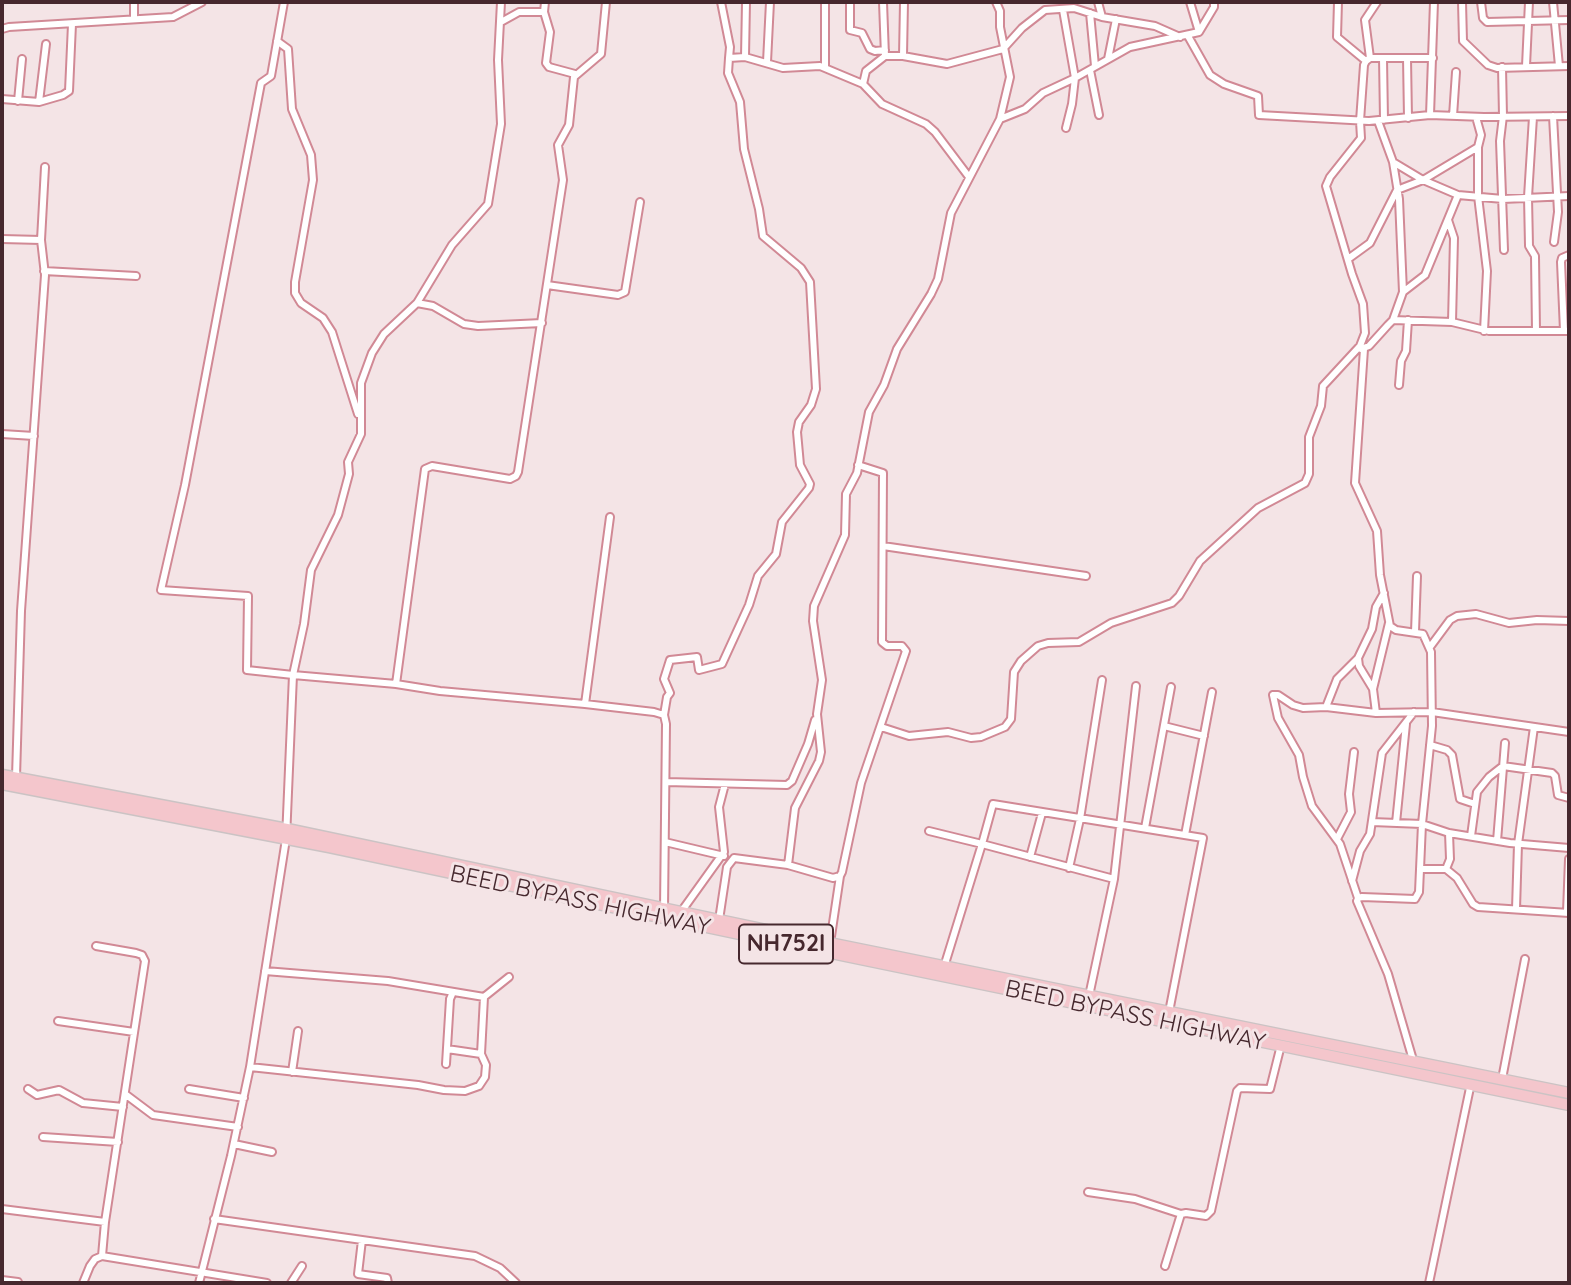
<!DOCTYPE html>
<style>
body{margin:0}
#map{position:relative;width:1571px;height:1285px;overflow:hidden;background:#f4e4e6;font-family:Quicksand,sans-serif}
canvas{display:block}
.frame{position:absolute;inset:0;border:4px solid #46282e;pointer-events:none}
</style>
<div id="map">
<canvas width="1571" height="1285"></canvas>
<div class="frame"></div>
</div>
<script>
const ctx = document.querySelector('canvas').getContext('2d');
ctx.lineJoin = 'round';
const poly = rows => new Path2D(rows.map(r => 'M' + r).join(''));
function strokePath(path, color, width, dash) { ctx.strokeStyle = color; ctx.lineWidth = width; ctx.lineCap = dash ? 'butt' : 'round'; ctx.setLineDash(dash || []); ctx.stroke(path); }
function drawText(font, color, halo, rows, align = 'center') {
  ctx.font = font + ' Quicksand,sans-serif'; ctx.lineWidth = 6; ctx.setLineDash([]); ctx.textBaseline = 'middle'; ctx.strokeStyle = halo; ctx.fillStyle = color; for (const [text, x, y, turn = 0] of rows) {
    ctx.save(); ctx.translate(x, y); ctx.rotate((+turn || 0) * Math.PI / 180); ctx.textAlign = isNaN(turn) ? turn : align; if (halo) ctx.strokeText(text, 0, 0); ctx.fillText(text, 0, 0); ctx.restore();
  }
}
const minor = poly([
 [134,2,134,19],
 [501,2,498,60,501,124,488,204,452,245,417,303,384,334,372,353,361,383,361,434,348,462,349,474,338,515,311,570,304,624,293,675,396,684,440,691,585,704,654,712,664,715,666,724,664,909],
 [545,2,544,12,550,32,546,63,549,67,575,74],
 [721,2,730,47,729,58],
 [850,2,850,30,862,33,870,49,875,51,885,50],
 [883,2,885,56,866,71,863,84,882,104,926,124,935,132,969,177],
 [1098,2,1102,17],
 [1190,2,1199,32],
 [1338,2,1337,37,1366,61],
 [1377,2,1365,20,1370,58,1433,58],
 [1462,2,1463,41,1488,65,1497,68,1569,66],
 [1481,2,1483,18,1487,22,1569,20],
 [1553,2,1559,66],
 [1063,10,1075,78,1072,104,1066,128],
 [1090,13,1095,66],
 [501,22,519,12,544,12],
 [2,29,9,27,173,17,202,2],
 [1188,36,1210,75,1224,84,1258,96,1259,115,1369,121,1430,115,1484,117,1569,116],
 [277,41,288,49,292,109,311,155,313,180,295,282,295,293,301,303,323,318,332,332,358,414],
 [885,56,903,56,947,64,1003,49,1022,28,1045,10,1074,8,1102,17,1155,26,1180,37],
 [903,56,904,2],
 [745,57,783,68,820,66,863,84],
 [1383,58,1384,120],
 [1407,58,1408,118],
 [1108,59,1116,19],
 [767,62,770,2],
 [1526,66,1529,2],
 [1502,67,1503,116,1500,141,1504,250],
 [825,68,825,2],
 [1090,70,1099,115],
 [2,99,39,102,46,44],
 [18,101,22,59],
 [39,102,63,95,69,91,72,24],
 [1430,115,1434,2],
 [1453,116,1456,72],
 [1553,116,1558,212,1554,242],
 [1533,117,1528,197,1529,246,1535,256,1536,331],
 [1000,119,1025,109,1043,93,1075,78,1130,47,1199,32,1214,7,1214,2],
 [1378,121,1393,162,1399,199,1403,292],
 [1478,147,1478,196,1487,271,1484,331],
 [1393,162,1423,180,1458,195,1503,199,1569,196],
 [1448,220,1454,238,1452,322],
 [2,239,41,240],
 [1348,259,1370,243,1397,190,1423,180,1478,147,1481,135,1476,117],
 [44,271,136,276],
 [547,285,618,295,625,292,640,202],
 [417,303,433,306,464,324,478,326,542,323],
 [1393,320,1452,322,1489,331,1569,331],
 [1564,331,1561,262,1562,258,1569,255],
 [1361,349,1369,346,1388,325,1393,320,1403,292,1425,275,1458,195],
 [1364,349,1355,483,1377,531,1380,575,1390,626,1396,630,1423,634,1431,652,1432,726,1422,824,1419,892,1415,899,1362,897,1358,898,1357,901,1388,974,1413,1060],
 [1399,385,1401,361,1406,351,1408,320],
 [2,434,34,436],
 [883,546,1086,576],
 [1415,632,1417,576],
 [1430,647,1450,620,1457,616,1476,614,1509,623,1537,620,1569,621],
 [396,684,425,469,432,466,510,479,516,476,518,472,563,180,558,145,569,125,574,77,601,54,606,2],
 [1373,689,1389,623],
 [585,704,610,517],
 [1326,707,1337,679,1358,658],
 [1376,713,1373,689,1359,666,1358,658,1372,629,1376,607,1384,593],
 [664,715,667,697,670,693,664,679,670,660,697,657,699,670,722,664,749,605,758,576,776,554,782,522,809,488,810,484,800,465,797,432,799,422,811,405,816,389,810,282,801,268,763,236,759,209,744,149,740,102,728,73,729,58,745,57,746,2],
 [1164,726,1204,736],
 [881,727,909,736,948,732,971,738,981,737,1005,727,1011,719,1014,672,1021,661,1038,646,1048,643,1079,642,1111,623,1172,603,1179,596,1200,561,1258,508,1305,483,1309,474,1309,437,1321,406,1323,386,1360,346,1365,333,1363,304,1352,274,1326,186,1330,177,1361,138,1360,121,1364,65,1366,61,1370,58],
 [1430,745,1447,750,1452,755,1460,799,1475,804],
 [16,777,21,611,45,275,41,240,45,167],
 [666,782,787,785,792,781,808,744,815,720],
 [1372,822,1422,824,1449,833,1510,843,1569,848],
 [1396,823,1406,724],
 [1145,828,1171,687],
 [929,831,982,844,944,967],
 [1185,835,1212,692],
 [1471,836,1477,792,1489,777,1503,766,1552,773,1555,776,1558,795,1569,798],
 [1337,839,1351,812,1349,794,1354,752],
 [1497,841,1505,743],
 [665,842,724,856],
 [1030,857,1042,813],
 [788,865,833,878,840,876,842,872,861,783,906,651,902,646,887,646,882,642,883,473,858,465],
 [1069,868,1080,819,1102,680],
 [1420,869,1446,869,1450,859,1449,833],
 [1446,869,1457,878,1473,904,1478,907,1569,913],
 [1114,879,982,844,993,804,1203,838,1169,1012],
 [1352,881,1360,851,1370,834,1382,753,1414,712],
 [1358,898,1340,844,1312,806,1303,777,1299,755,1278,718,1273,695,1278,695,1293,705,1303,708,1326,707,1376,713,1432,712,1569,732],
 [1516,909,1518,844,1534,727],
 [681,912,724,852,719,807,725,784],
 [1567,912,1569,859],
 [719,920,727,867,734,858,788,865,795,808,819,761,821,752,817,714,822,680,813,621,814,606,845,535,846,494,857,473,869,412,884,385,897,349,931,294,938,279,951,213,1000,119,1010,77,1000,27,1000,11,996,2],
 [830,943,840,876],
 [96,946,136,953,142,955,145,961,105,1222,102,1256,267,1283],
 [265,971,388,981,484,997,509,977],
 [1089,996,1114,879,1136,686],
 [58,1021,134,1032],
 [447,1049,481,1054],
 [446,1064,450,999,453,992],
 [250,1067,418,1085,444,1090,465,1091,479,1086,485,1077,486,1065,481,1054,484,997],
 [292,1072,298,1031],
 [1502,1079,1525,959],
 [28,1089,37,1095,59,1090,83,1103,123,1107],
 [189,1089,244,1098],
 [125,1094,153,1115,238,1127],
 [43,1137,118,1142],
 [234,1144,272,1152],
 [1088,1192,1135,1199,1181,1214],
 [2,1209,105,1222],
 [214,1219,475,1256,500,1268,516,1283],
 [362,1240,358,1274,387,1278,388,1283],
 [1165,1266,1181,1214,1186,1213,1206,1216,1211,1211,1237,1091,1240,1088,1270,1089,1281,1045],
 [2,1280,18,1282],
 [83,1283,90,1266,95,1259,102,1256],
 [199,1283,231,1156,250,1067,286,839,293,675,247,670,248,596,161,590,185,485,261,83,271,76,284,2],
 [291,1283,302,1266],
 [1429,1283,1471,1083]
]);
const trunk = poly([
 [2,775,287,829,790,935,1569,1093],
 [2,784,329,847,768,940,1569,1105]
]);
strokePath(minor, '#d18995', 10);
strokePath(trunk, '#cbc3c4', 13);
strokePath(minor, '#fff', 6);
strokePath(trunk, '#f4c6cc', 10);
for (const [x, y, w] of [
 [786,944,94]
]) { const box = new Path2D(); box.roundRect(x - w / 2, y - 19.5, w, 39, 5); ctx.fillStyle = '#f4e4e6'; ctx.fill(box); strokePath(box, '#46282e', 2); }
drawText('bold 23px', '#46282e', null, [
 ["NH752I",786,944]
]);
drawText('24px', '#46282e', '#f4e4e6', [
 ["BEED BYPASS HIGHWAY",580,901,12],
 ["BEED BYPASS HIGHWAY",1135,1016,12]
]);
</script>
